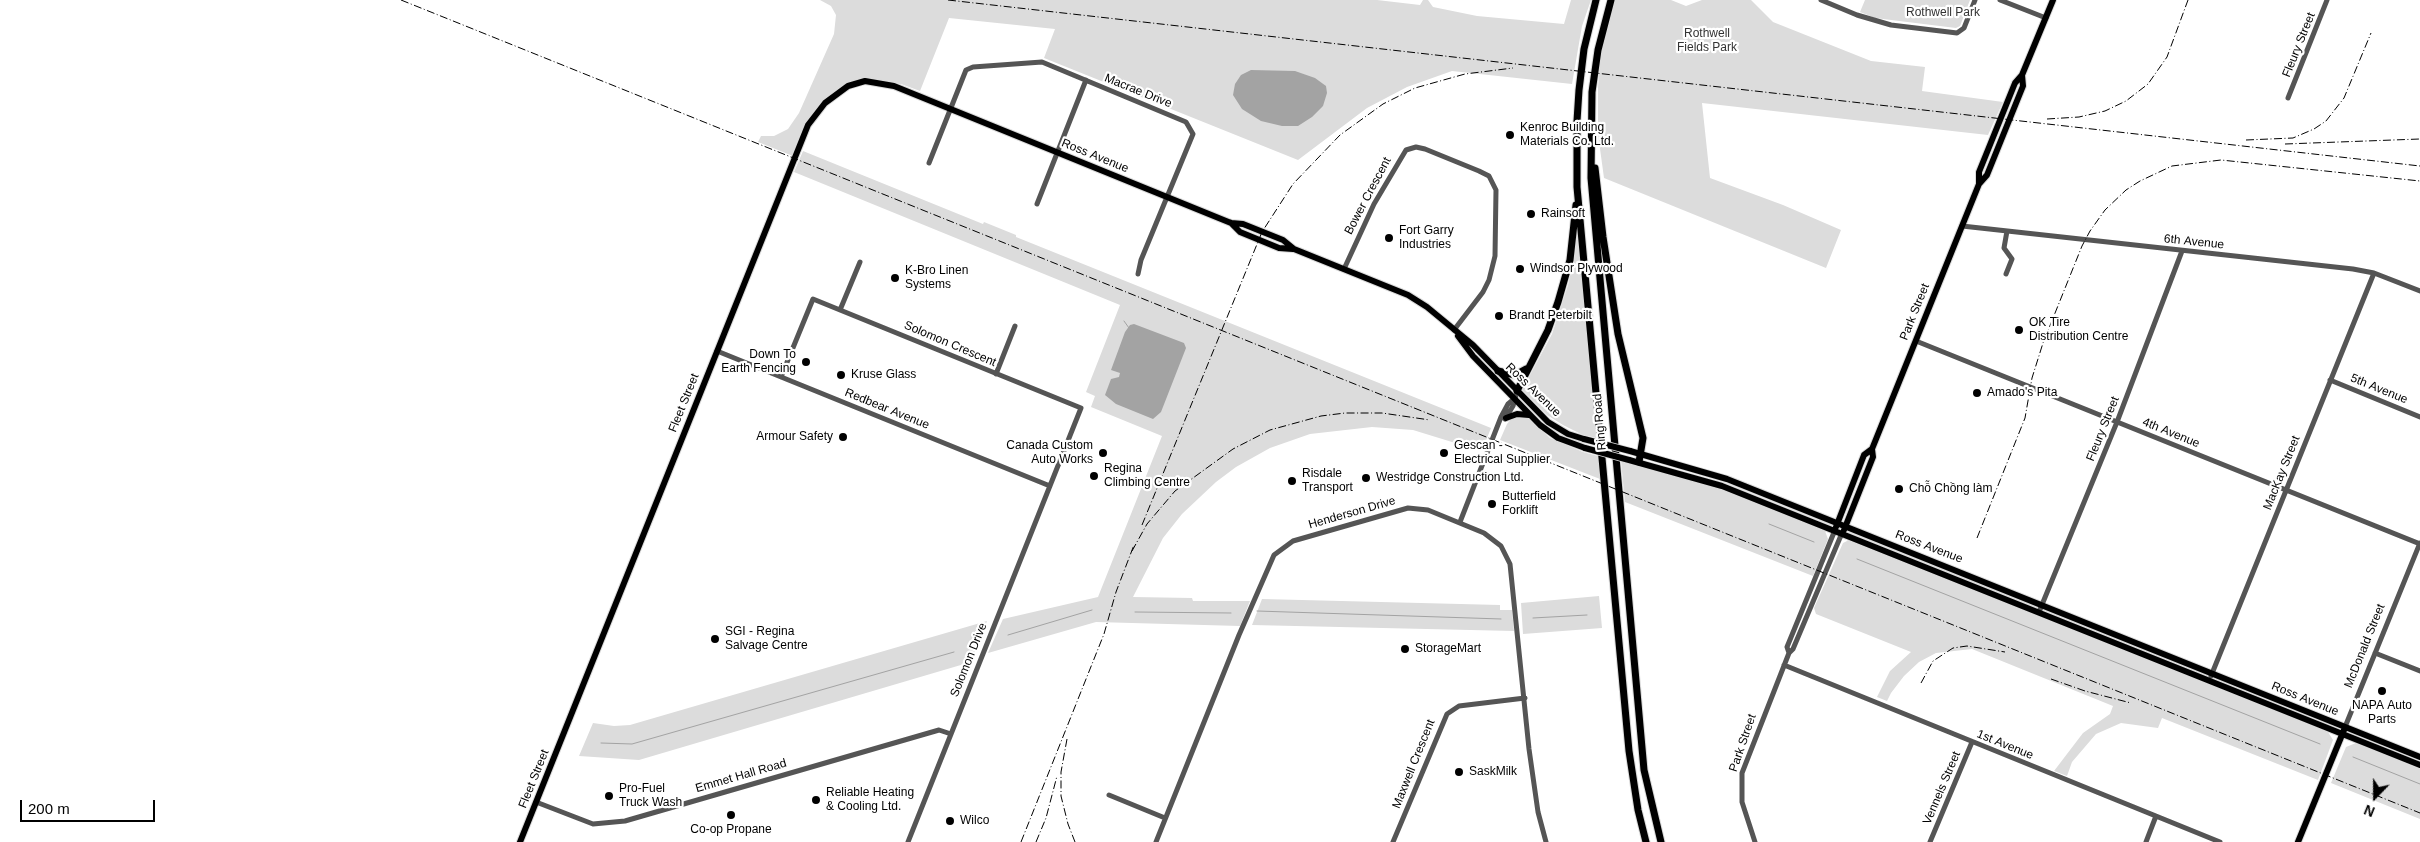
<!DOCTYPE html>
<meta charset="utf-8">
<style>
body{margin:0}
#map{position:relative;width:2420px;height:842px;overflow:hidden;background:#fff;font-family:Helvetica,sans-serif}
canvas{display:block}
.north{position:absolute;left:2350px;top:772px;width:50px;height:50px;-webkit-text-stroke:4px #fff;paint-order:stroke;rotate:202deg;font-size:14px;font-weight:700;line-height:20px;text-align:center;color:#000}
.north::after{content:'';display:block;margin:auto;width:18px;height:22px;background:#000;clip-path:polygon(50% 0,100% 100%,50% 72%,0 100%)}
.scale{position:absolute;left:20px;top:800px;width:135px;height:22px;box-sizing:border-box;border:2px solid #000;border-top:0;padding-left:6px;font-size:15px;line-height:18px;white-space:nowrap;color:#000;-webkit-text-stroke:4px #fff;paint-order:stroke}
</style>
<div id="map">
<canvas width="2420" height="842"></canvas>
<div class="north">N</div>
<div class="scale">200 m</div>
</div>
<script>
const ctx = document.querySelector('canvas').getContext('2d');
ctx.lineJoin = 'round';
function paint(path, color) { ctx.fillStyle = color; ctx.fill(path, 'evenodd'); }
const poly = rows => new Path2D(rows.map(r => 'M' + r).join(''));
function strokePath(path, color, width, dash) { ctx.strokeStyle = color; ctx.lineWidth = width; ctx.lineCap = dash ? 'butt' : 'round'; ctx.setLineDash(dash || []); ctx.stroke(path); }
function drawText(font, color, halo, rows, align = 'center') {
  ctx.font = font + ' Helvetica,sans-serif'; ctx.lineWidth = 4.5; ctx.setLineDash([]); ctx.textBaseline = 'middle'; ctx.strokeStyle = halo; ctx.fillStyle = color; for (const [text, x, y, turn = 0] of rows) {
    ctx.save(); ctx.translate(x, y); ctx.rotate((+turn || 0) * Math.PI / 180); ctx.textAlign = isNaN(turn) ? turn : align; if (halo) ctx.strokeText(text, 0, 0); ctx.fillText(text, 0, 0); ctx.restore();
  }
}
paint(poly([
 [820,0,1377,0,1420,5,1423,0,1428,0,1433,7,1477,16,1564,24,1571,0,1591,0,1582,26,1572,84,1452,71,1407,87,1367,108,1298,160,1044,58,1055,29,949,18,920,91,901,84,867,81,829,97,808,119,793,156,758,142,761,136,774,136,788,129,799,113,834,34,836,15,831,6],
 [1615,0,1671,0,1686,6,1702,0,1751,0,1773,22,1871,61,1925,67,1922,91,2003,102,1988,135,1702,103,1710,178,1783,205,1841,230,1826,268,1604,178,1598,134,1598,87,1601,51],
 [1865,0,1970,0,1960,26,1956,28,1875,18,1860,12],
 [803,151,983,224,984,222,1016,235,1016,237,1491,428,1483,448,1467,442,1465,446,1413,430,1372,427,1310,434,1270,448,1236,467,1216,482,1182,514,1163,538,1133,597,1192,598,1193,601,1250,601,1240,626,1096,622,988,653,1003,619,1098,597,1162,436,1091,407,1095,396,1086,392,1120,305,794,172],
 [1576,240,1579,240,1597,438,1583,435,1563,425,1547,415,1522,390,1552,334,1568,285,1575,254],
 [1526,416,1550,438,1583,452,1598,456,1600,479,1500,440,1507,424,1512,418],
 [1621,461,1733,492,1825,531,1828,539,1813,576,1625,502],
 [1849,540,2328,732,2333,740,2318,780,2162,718,2158,728,2121,723,2096,734,2072,762,2067,776,2054,771,2083,733,2110,714,2113,706,1972,649,1936,653,1919,662,1904,676,1891,693,1887,701,1877,697,1890,671,1911,652,1816,614,1814,608,1843,543],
 [1599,596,1602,628,1523,634,1521,603],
 [1262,599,1500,605,1500,610,1512,610,1514,631,1252,625],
 [987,621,971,662,639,760,579,756,593,723,614,726,630,725],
 [2356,743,2420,769,2420,819,2331,783,2346,747]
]), '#dcdcdc');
paint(poly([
 [1251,70,1295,71,1315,78,1326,86,1327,93,1323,106,1312,117,1298,126,1282,126,1261,121,1242,109,1233,95,1235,84,1241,75],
 [1134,324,1184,343,1186,348,1161,412,1153,419,1116,404,1105,395,1111,379,1119,377,1120,373,1111,370,1125,332,1130,325]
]), '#a3a3a3');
strokePath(poly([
 [1124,321,1129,328],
 [1769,524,1814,542],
 [1857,559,2320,744],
 [1257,611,1501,619],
 [1135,612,1231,613],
 [1533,618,1587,615],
 [1008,635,1092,610],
 [601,743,632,744,954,652],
 [2353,757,2420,784]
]), '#a3a3a3', 1);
const major = poly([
 [1979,184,1979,172,2015,83,2022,75,2053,0],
 [1231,223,1240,232,1279,248,1293,249],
 [1458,336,1473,356,1540,425,1558,438,1585,448],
 [1506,418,1517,414,1529,415],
 [1630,451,1727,479,2420,757],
 [1629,460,1722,486,2420,765],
 [1836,527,1864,455,1872,449,1979,184,1987,175,2023,86,2022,75],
 [1844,530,1873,457,1872,449],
 [520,842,808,125,825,103,848,86,865,81,894,86,1231,223,1243,224,1283,240,1294,249,1408,295,1427,307,1473,345,1548,422,1568,434,1584,439],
 [2298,842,2344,730]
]);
const highway = poly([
 [1596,0,1584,49,1579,90,1577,121,1577,187,1629,751,1638,810,1646,842],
 [1611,0,1598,50,1592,92,1591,178,1644,770,1661,842],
 [1595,168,1603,237,1618,334,1643,438,1639,462],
 [1498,371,1515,375,1526,369],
 [1517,391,1548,330,1558,302,1570,260,1576,205]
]);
strokePath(major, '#dbdbdb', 8);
strokePath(highway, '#dbdbdb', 9);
strokePath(poly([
 [1821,0,1857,15,1891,25,1957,33,1964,28,1975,0],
 [2000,0,2046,18],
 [2288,98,2327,0],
 [929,163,966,70,973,67,1042,62,1186,122,1193,134,1141,260,1138,274],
 [1037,204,1086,80],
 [1962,226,2353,269,2374,273,2420,291],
 [1344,269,1374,204,1406,150,1416,147,1425,149,1479,171,1489,176,1496,190,1495,256,1489,280,1483,292,1454,330],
 [2006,274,2012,259,2004,248,2007,231],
 [840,310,860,262],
 [1916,341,2420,544],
 [717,351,1050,486],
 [996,374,1015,326],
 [781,377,813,299,1081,408,908,842],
 [2330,380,2420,417],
 [1505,419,1513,406,1517,391],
 [1460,522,1501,417,1508,404,1514,399],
 [2039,612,2117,422,2182,251],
 [1789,653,1787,647,1835,530],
 [2375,653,2420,671],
 [1784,665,2220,842],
 [2211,676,2374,273],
 [2345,727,2420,543],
 [1109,795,1165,818],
 [536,802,593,824,625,821,939,730,951,734],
 [1156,842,1239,635,1274,555,1293,541,1408,508,1428,510,1484,533,1501,546,1510,564,1529,749,1538,812,1546,842],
 [1393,842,1447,714,1459,706,1525,698],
 [1755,842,1742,802,1742,773,1789,653,1793,649,1842,533],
 [1930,842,1972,742],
 [2146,842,2156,816]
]), '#555', 5);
strokePath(major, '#000', 6);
strokePath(highway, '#000', 7);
strokePath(poly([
 [401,0,2420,813],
 [948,0,2420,166],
 [2047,119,2079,117,2105,111,2126,101,2148,84,2167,57,2188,0],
 [2246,140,2293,138,2314,129,2326,121,2344,98,2371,33],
 [2285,144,2420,139],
 [1142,525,1262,232,1293,184,1340,135,1383,104,1415,88,1465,74,1513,68],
 [1977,538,2025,418,2032,378,2043,343,2082,246,2090,231,2105,210,2126,190,2140,181,2172,166,2221,160,2420,181],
 [1132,551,1147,524,1175,491,1233,449,1270,430,1321,416,1345,413,1382,413,1430,420],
 [2051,679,2085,691,2131,703],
 [1921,683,1933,661,1953,648,1967,646,2005,652],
 [1067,739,1061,772,1061,796,1068,824,1075,842],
 [1021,842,1104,634,1116,592,1134,545],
 [1036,842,1046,818,1057,776]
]), '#000', 1, [8, 2.5, 1, 2.5]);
const majorBridge = poly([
 [1584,439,1630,451],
 [1585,448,1629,460]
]);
strokePath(majorBridge, '#dbdbdb', 8, []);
strokePath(majorBridge, '#000', 6);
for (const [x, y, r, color] of [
 [1510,135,5,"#000"],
 [1531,214,5,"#000"],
 [1389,238,5,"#000"],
 [1520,269,5,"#000"],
 [895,278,5,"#000"],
 [1499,316,5,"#000"],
 [2019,330,5,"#000"],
 [806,362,5,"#000"],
 [841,375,5,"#000"],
 [1977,393,5,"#000"],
 [843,437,5,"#000"],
 [1103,453,5,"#000"],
 [1444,453,5,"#000"],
 [1094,476,5,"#000"],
 [1366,478,5,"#000"],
 [1292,481,5,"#000"],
 [1899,489,5,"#000"],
 [1492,504,5,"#000"],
 [715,639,5,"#000"],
 [1405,649,5,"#000"],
 [2382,691,5,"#000"],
 [1459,772,5,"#000"],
 [609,796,5,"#000"],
 [816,800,5,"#000"],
 [731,815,5,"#000"],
 [950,821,5,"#000"]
]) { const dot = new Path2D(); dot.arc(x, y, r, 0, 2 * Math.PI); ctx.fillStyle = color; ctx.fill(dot); strokePath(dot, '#fff', 2); }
drawText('12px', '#333', '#fff', [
 ["Rothwell Park",1943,13],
 ["Rothwell",1707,34],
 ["Fields Park",1707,48]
]);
drawText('12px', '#000', '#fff', [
 ["Fleury Street",2299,45,-68],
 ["Macrae Drive",1138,91,22],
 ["Ross Avenue",1095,156,22],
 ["Bower Crescent",1368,196,-62],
 ["6th Avenue",2194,242,6],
 ["Park Street",1915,312,-68],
 ["Solomon Crescent",950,344,23],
 ["5th Avenue",2379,389,22],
 ["Ross Avenue",1533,390,44],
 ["Fleet Street",684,403,-68],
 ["Redbear Avenue",887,409,22],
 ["Ring Road",1600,422,-95],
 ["Fleury Street",2103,429,-68],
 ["4th Avenue",2171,433,22],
 ["MacKay Street",2282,473,-68],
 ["Henderson Drive",1352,513,-16],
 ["Ross Avenue",1929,547,21],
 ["McDonald Street",2365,646,-68],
 ["Solomon Drive",969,660,-68],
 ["Ross Avenue",2305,699,22],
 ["Park Street",1743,743,-71],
 ["1st Avenue",2005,745,22],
 ["Maxwell Crescent",1414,764,-68],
 ["Emmet Hall Road",741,776,-16],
 ["Fleet Street",534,779,-68],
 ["Vennels Street",1942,788,-67]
]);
drawText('12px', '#000', '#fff', [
 ["Kenroc Building",1520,128],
 ["Materials Co. Ltd.",1520,142],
 ["Rainsoft",1541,214],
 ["Fort Garry",1399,231],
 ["Industries",1399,245],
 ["Windsor Plywood",1530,269],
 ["K-Bro Linen",905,271],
 ["Systems",905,285],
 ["Brandt Peterbilt",1509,316],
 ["OK Tire",2029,323],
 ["Distribution Centre",2029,337],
 ["Down To",796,355,"right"],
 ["Earth Fencing",796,369,"right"],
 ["Kruse Glass",851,375],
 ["Amado's Pita",1987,393],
 ["Armour Safety",833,437,"right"],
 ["Canada Custom",1093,446,"right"],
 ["Auto Works",1093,460,"right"],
 ["Gescan -",1454,446],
 ["Electrical Supplier",1454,460],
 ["Regina",1104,469],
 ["Climbing Centre",1104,483],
 ["Risdale",1302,474],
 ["Transport",1302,488],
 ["Westridge Construction Ltd.",1376,478],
 ["Chỗ Chồng làm",1909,489],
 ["Butterfield",1502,497],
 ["Forklift",1502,511],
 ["SGI - Regina",725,632],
 ["Salvage Centre",725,646],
 ["StorageMart",1415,649],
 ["NAPA Auto",2382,706,"center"],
 ["Parts",2382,720,"center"],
 ["SaskMilk",1469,772],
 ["Pro-Fuel",619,789],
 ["Truck Wash",619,803],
 ["Reliable Heating",826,793],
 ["& Cooling Ltd.",826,807],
 ["Wilco",960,821],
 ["Co-op Propane",731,830,"center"]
], 'left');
</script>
